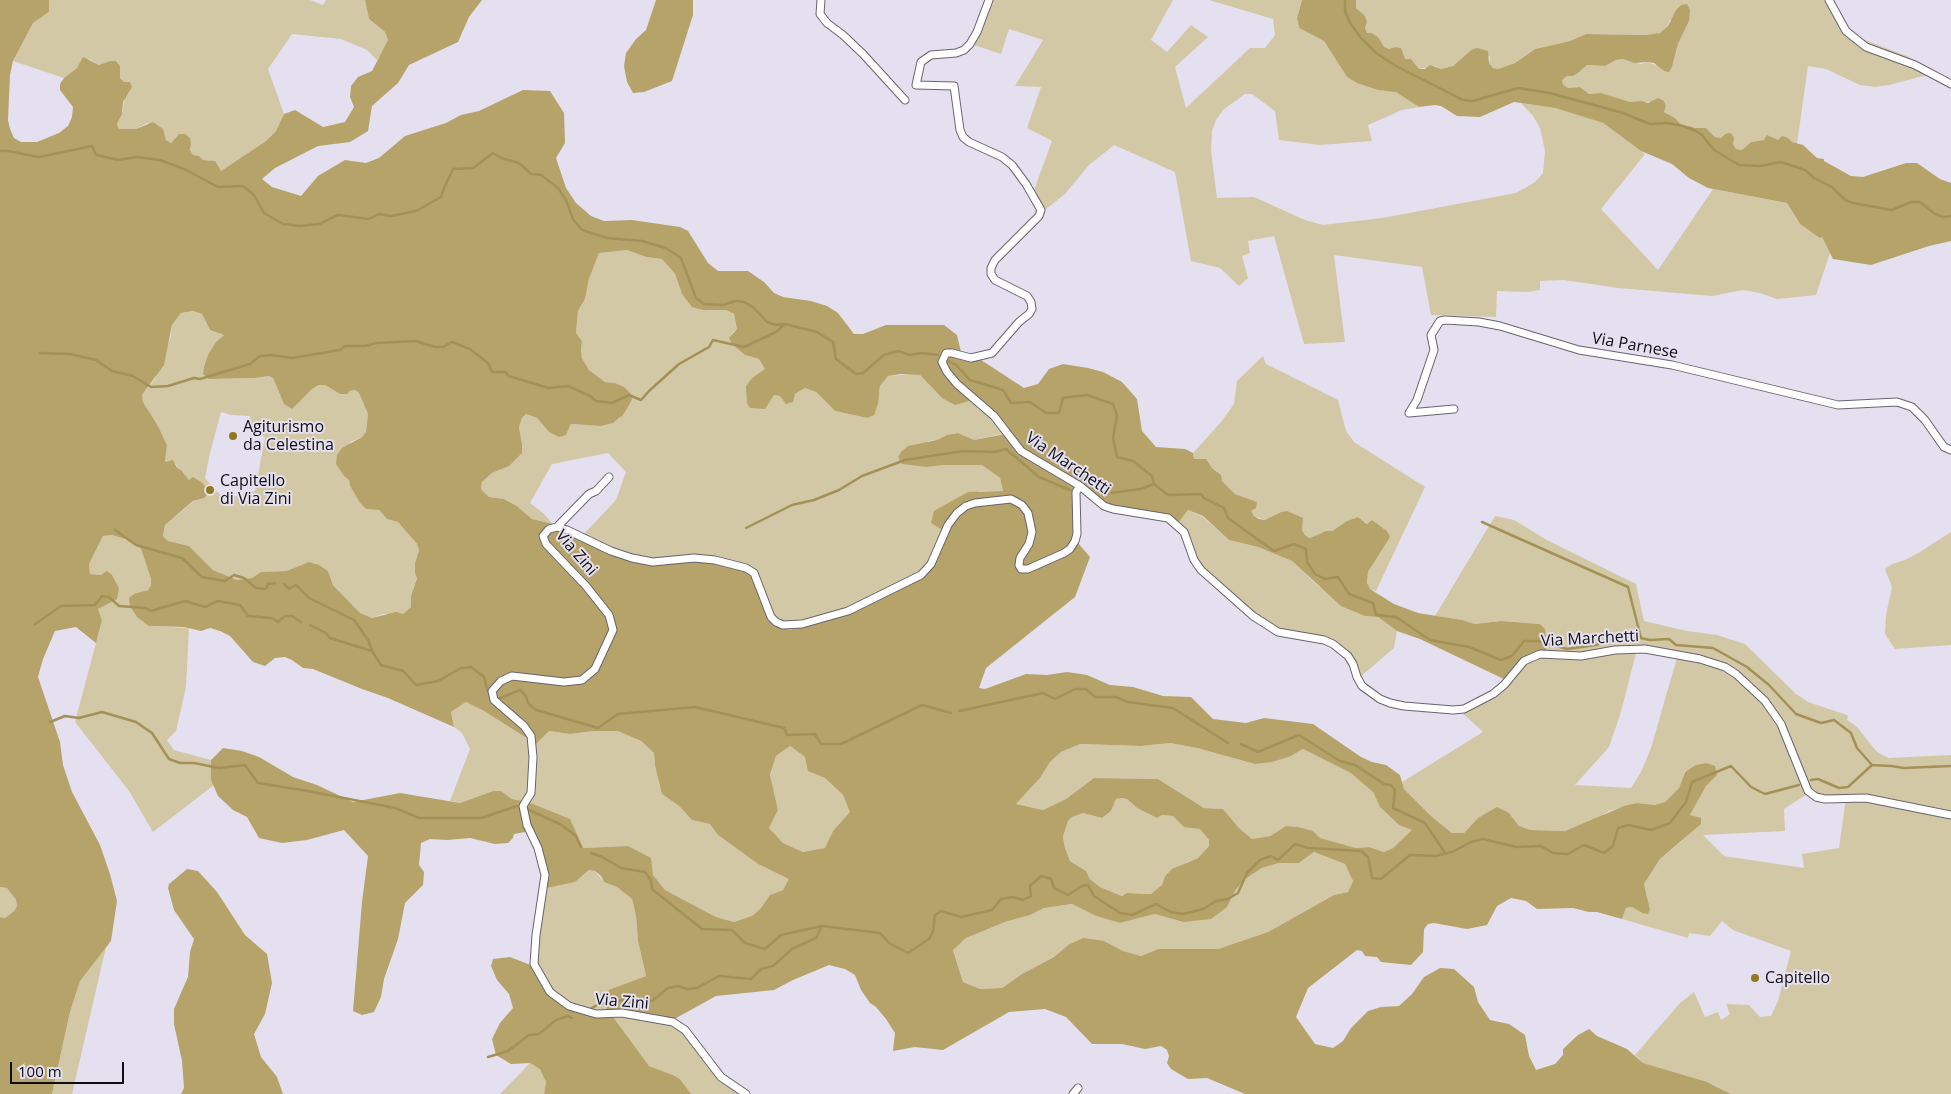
<!DOCTYPE html>
<style>
body{margin:0}
#map{position:relative;width:1951px;height:1094px;overflow:hidden;background:#e5e0ef;font-family:"Open Sans",sans-serif}
canvas{display:block}
.scale{position:absolute;left:10px;top:1062px;width:114px;height:22px;box-sizing:border-box;border:2px solid #0f0d12;border-top:0;padding-left:6px;font-size:15px;line-height:18px;white-space:nowrap;color:#0f0d12;-webkit-text-stroke:4px #e5e0ef;paint-order:stroke}
</style>
<div id="map">
<canvas width="1951" height="1094"></canvas>
<div class="scale">100 m</div>
</div>
<script>
const ctx = document.querySelector('canvas').getContext('2d');
ctx.lineJoin = 'round';
function paint(path, color) { ctx.fillStyle = color; ctx.fill(path, 'evenodd'); }
const poly = rows => new Path2D(rows.map(r => 'M' + r).join(''));
function strokePath(path, color, width, dash) { ctx.strokeStyle = color; ctx.lineWidth = width; ctx.lineCap = dash ? 'butt' : 'round'; ctx.setLineDash(dash || []); ctx.stroke(path); }
function drawText(font, color, halo, rows, align = 'center') {
  ctx.font = font + ' "Open Sans",sans-serif'; ctx.lineWidth = 4; ctx.setLineDash([]); ctx.textBaseline = 'middle'; ctx.strokeStyle = halo; ctx.fillStyle = color; for (const [text, x, y, turn = 0] of rows) {
    ctx.save(); ctx.translate(x, y); ctx.rotate((+turn || 0) * Math.PI / 180); ctx.textAlign = isNaN(turn) ? turn : align; if (halo) ctx.strokeText(text, 0, 0); ctx.fillText(text, 0, 0); ctx.restore();
  }
}
paint(poly([
 [49,0,310,0,323,5,326,0,365,0,369,19,385,32,388,40,384,50,377,60,367,50,341,39,292,34,268,69,284,114,276,131,266,141,221,171,209,160,203,160,193,155,190,150,191,144,179,134,171,143,166,140,162,129,147,123,136,129,119,130,117,124,122,114,125,96,130,92,120,78,120,66,116,61,110,61,99,65,89,59,64,78,13,61,33,23,49,12],
 [991,0,1173,0,1151,40,1167,52,1191,25,1208,37,1175,67,1186,108,1250,48,1265,48,1275,35,1273,19,1209,0,1302,0,1297,18,1299,28,1324,41,1347,77,1378,90,1396,91,1419,107,1402,110,1368,125,1372,141,1320,145,1279,140,1275,111,1252,94,1245,94,1224,109,1216,120,1212,131,1211,150,1217,198,1254,197,1305,220,1323,225,1382,218,1516,193,1535,182,1543,173,1545,151,1540,128,1533,116,1521,103,1555,108,1603,123,1645,154,1601,209,1658,270,1713,189,1787,203,1800,224,1822,237,1830,253,1816,295,1777,299,1760,293,1743,290,1712,296,1618,288,1564,280,1540,281,1540,290,1527,292,1497,291,1496,317,1431,315,1422,267,1334,255,1345,342,1304,344,1274,236,1248,241,1250,253,1242,256,1248,278,1239,286,1220,268,1191,261,1175,172,1114,145,1089,165,1065,194,1041,213,1033,193,1052,141,1027,128,1041,87,1015,86,1043,40,1009,29,1001,54,974,45,982,30],
 [1356,0,1833,0,1842,19,1851,31,1860,38,1909,57,1935,73,1889,85,1875,87,1860,85,1826,69,1808,66,1797,144,1792,142,1764,140,1751,142,1742,150,1736,149,1725,134,1721,138,1715,137,1706,128,1695,128,1690,126,1683,127,1675,118,1664,112,1666,106,1664,101,1630,103,1601,93,1589,94,1580,87,1568,88,1563,86,1561,80,1567,76,1573,76,1578,73,1587,65,1605,66,1616,60,1623,59,1641,64,1647,62,1659,66,1664,71,1672,67,1678,44,1689,21,1670,20,1665,31,1654,35,1586,34,1570,41,1535,49,1515,63,1498,69,1493,68,1489,63,1490,57,1477,49,1471,50,1453,66,1441,69,1435,66,1419,69,1411,59,1405,59,1395,47,1389,49,1383,47,1378,37,1372,33,1367,34,1365,28,1367,22,1356,8],
 [627,250,646,257,662,259,675,274,682,294,703,310,726,310,734,314,737,329,732,333,745,355,759,359,766,369,752,378,774,395,780,396,795,394,805,388,816,392,835,411,867,418,880,391,880,386,888,376,912,374,920,375,942,398,973,400,993,415,1006,433,974,440,958,433,947,435,937,440,928,441,927,467,944,465,982,465,1000,478,1003,491,980,491,936,525,946,532,924,576,863,608,839,617,790,630,645,563,580,538,616,500,626,472,608,453,552,464,530,503,543,513,553,524,532,519,517,506,504,499,489,497,481,489,482,482,492,473,509,466,522,444,519,427,522,418,526,414,537,418,549,432,566,435,571,424,601,426,619,419,632,400,631,394,615,383,605,382,589,370,582,358,581,350,582,341,576,333,578,311,585,299,589,279,599,253],
 [193,311,202,314,210,330,224,335,216,342,209,379,255,378,269,376,273,378,281,397,291,409,312,389,319,385,325,385,340,394,355,390,359,393,368,414,366,432,362,437,350,442,344,476,349,480,350,486,360,503,366,509,379,510,387,519,398,522,417,544,419,550,415,563,415,573,417,577,411,596,411,607,403,614,383,614,372,618,360,613,333,585,328,571,309,562,286,571,261,572,252,579,237,580,213,570,189,546,168,541,163,536,165,525,194,501,204,498,181,470,177,468,176,464,165,463,167,445,158,426,143,402,142,395,155,379,171,336,172,325,181,313],
 [221,412,231,415,250,416,249,431,265,437,255,491,224,499,205,478,210,453],
 [1263,356,1266,364,1338,400,1346,431,1354,442,1425,487,1376,591,1370,589,1367,584,1368,572,1389,537,1387,531,1372,520,1368,524,1358,517,1347,521,1332,531,1327,531,1310,538,1305,535,1302,530,1281,512,1265,520,1254,516,1251,511,1251,500,1235,494,1222,481,1217,471,1212,468,1206,459,1194,459,1193,453,1221,422,1234,404,1237,381],
 [1188,510,1203,517,1229,540,1258,547,1292,561,1317,585,1365,616,1378,617,1397,631,1394,648,1359,678,1340,647,1274,629,1203,571,1178,523],
 [1495,516,1514,520,1547,540,1636,584,1644,621,1687,631,1717,635,1745,644,1796,694,1808,702,1847,715,1848,716,1847,720,1857,727,1877,752,1888,758,1951,755,1951,1094,1731,1094,1714,1085,1643,1063,1635,1055,1680,1003,1694,992,1705,1017,1718,1012,1721,1020,1730,1014,1726,1004,1749,1005,1760,1017,1771,1016,1778,1001,1791,951,1733,930,1722,921,1710,936,1689,933,1688,938,1622,919,1626,908,1632,907,1642,913,1648,913,1650,908,1644,884,1660,859,1683,840,1690,815,1706,786,1717,775,1685,771,1679,788,1665,802,1655,805,1637,803,1609,811,1594,820,1565,831,1531,830,1519,826,1509,813,1478,818,1464,833,1452,833,1431,816,1404,789,1402,782,1483,732,1458,709,1470,707,1508,681,1540,624,1501,621,1475,624,1462,620,1435,616],
 [1637,649,1678,654,1651,748,1641,772,1631,788,1575,785,1609,747,1621,712],
 [1810,792,1823,798,1846,798,1839,848,1802,854,1804,868,1724,856,1703,835,1785,831,1784,809],
 [1951,532,1951,645,1895,649,1885,634,1886,615,1892,587,1885,569,1892,564,1905,560,1920,552],
 [112,535,132,541,141,549,151,579,151,585,148,590,142,592,149,626,189,628,186,687,176,731,167,740,174,750,211,760,211,780,214,785,153,832,129,791,75,722,102,620,98,609,108,602,101,575,90,574,89,564,103,536],
 [466,702,484,711,536,744,549,731,570,734,593,731,618,730,641,741,654,753,655,766,662,794,679,806,692,820,711,824,718,835,758,864,790,879,783,890,770,895,761,908,751,917,734,922,716,917,665,890,628,846,583,848,528,802,512,799,501,791,493,791,460,803,450,801,470,749,462,733,454,727,451,712],
 [1170,743,1197,748,1255,764,1291,756,1303,749,1351,772,1373,792,1380,807,1399,825,1413,830,1393,848,1384,852,1369,847,1356,848,1319,838,1313,831,1298,827,1286,826,1270,836,1252,839,1239,828,1223,809,1204,808,1158,779,1094,778,1066,799,1043,810,1016,804,1040,778,1050,762,1061,752,1080,744,1141,746],
 [790,746,805,757,809,771,825,778,843,795,851,812,833,831,826,848,803,852,783,843,769,828,778,810,770,776,776,756],
 [1122,798,1127,799,1137,808,1157,818,1162,815,1173,816,1184,826,1200,828,1209,840,1209,846,1198,858,1187,862,1165,876,1162,885,1152,894,1134,893,1123,896,1100,887,1090,879,1086,871,1070,861,1065,848,1063,837,1068,821,1072,817,1083,813,1102,818,1111,811,1116,799],
 [1314,852,1345,864,1353,881,1348,892,1334,895,1268,932,1218,949,1158,949,1141,956,1123,951,1104,941,1068,945,1054,957,1022,974,1002,988,980,989,963,982,953,949,966,938,1005,922,1030,915,1044,908,1072,904,1096,916,1120,923,1155,914,1183,922,1227,907,1235,891,1245,879,1262,868,1279,863,1299,863],
 [589,870,595,871,604,882,617,887,632,899,636,916,638,941,646,976,630,983,662,1020,686,1032,721,1076,747,1094,691,1094,680,1079,673,1075,649,1066,629,1041,589,1012,570,1005,543,980,538,968,537,954,542,908,547,888,575,882],
 [0,887,7,888,16,900,17,906,14,911,5,918,0,917],
 [106,947,72,1094,52,1094,70,1012,80,981],
 [530,1063,541,1069,546,1082,544,1094,500,1094]
]), '#d3c8a5');
paint(poly([
 [0,0,49,0,49,12,33,23,13,61,10,75,8,120,10,129,14,138,21,142,37,142,59,133,68,126,72,117,73,107,60,90,60,84,64,78,77,68,83,57,99,65,110,61,116,61,120,66,120,78,124,82,130,82,132,87,123,102,122,114,117,124,119,129,136,129,153,122,163,129,166,140,171,143,179,134,185,134,190,138,191,144,190,150,193,155,199,156,203,160,215,161,221,171,266,141,276,131,284,114,295,110,323,127,345,122,354,107,350,97,351,86,358,77,372,71,388,40,385,32,369,19,365,0,482,0,469,17,458,42,409,65,398,83,372,106,368,131,350,142,318,146,275,168,262,179,272,187,301,196,318,176,345,160,366,163,379,158,405,136,446,123,461,115,479,111,523,90,550,91,564,113,565,143,556,158,566,188,576,203,591,216,604,221,632,220,680,227,688,231,708,263,718,271,748,271,764,282,774,293,783,297,811,301,827,306,838,313,854,334,863,334,886,325,944,325,957,335,962,356,978,358,1024,388,1038,384,1049,369,1063,364,1088,368,1103,372,1122,382,1137,399,1142,431,1156,447,1185,449,1193,453,1194,459,1206,459,1212,468,1221,475,1222,481,1235,494,1257,502,1256,508,1251,511,1254,516,1259,519,1265,520,1281,512,1287,511,1303,518,1302,530,1305,535,1310,538,1326,531,1332,531,1347,521,1358,517,1367,524,1372,520,1387,531,1390,537,1368,572,1367,583,1370,589,1394,604,1418,613,1462,620,1475,624,1501,621,1540,624,1545,629,1547,645,1545,654,1531,656,1508,681,1420,639,1397,631,1378,617,1365,616,1341,606,1292,561,1258,547,1229,540,1203,516,1188,510,1178,523,1111,508,1079,487,1078,543,1090,557,1075,597,986,668,979,688,985,689,1026,674,1047,675,1067,672,1087,675,1110,685,1133,687,1163,696,1191,697,1213,719,1246,723,1264,718,1313,724,1361,757,1372,762,1386,765,1400,775,1404,789,1431,816,1452,833,1464,833,1478,818,1497,807,1509,813,1519,826,1531,830,1565,831,1624,806,1637,803,1655,805,1665,802,1679,788,1685,772,1696,765,1706,763,1715,766,1717,775,1706,786,1690,815,1701,818,1701,824,1660,859,1644,884,1650,909,1648,914,1642,913,1632,907,1626,908,1622,919,1597,912,1589,912,1573,908,1537,909,1526,901,1511,898,1497,906,1487,925,1467,929,1434,923,1428,924,1424,929,1423,952,1411,965,1381,962,1377,957,1365,956,1362,951,1357,950,1308,988,1296,1017,1315,1044,1333,1048,1343,1041,1351,1028,1368,1011,1381,1007,1399,1006,1412,994,1424,977,1440,968,1454,969,1474,987,1478,1002,1490,1020,1509,1024,1525,1035,1529,1056,1536,1070,1555,1064,1563,1055,1563,1049,1578,1035,1589,1029,1597,1036,1627,1049,1643,1063,1707,1082,1731,1094,1245,1094,1207,1078,1188,1079,1171,1069,1167,1063,1169,1056,1167,1050,1161,1046,1145,1049,1122,1044,1092,1044,1066,1017,1045,1009,1009,1012,943,1050,915,1047,893,1051,895,1033,886,1019,876,1007,870,1003,861,990,855,975,845,969,829,965,793,980,774,990,716,996,669,1022,610,1013,649,1066,673,1075,680,1079,691,1094,544,1094,546,1082,540,1069,530,1063,511,1064,496,1055,492,1039,500,1023,513,1008,509,994,497,980,491,966,493,959,510,957,538,968,543,980,570,1005,589,1012,609,1012,604,1004,609,990,646,976,638,941,636,916,632,899,617,887,604,882,601,876,595,871,589,870,575,882,547,888,547,870,531,831,514,834,513,838,508,843,495,844,470,838,447,840,430,839,421,843,419,865,424,872,423,885,405,903,398,939,384,979,381,997,374,1012,362,1015,353,1011,362,902,368,856,344,830,307,840,282,843,259,838,247,817,233,810,218,796,211,780,211,760,223,748,242,751,259,757,293,777,317,785,353,802,400,793,460,803,493,791,501,791,512,799,528,802,570,819,583,848,628,846,651,858,653,875,665,890,716,917,734,922,752,916,761,908,770,895,783,890,789,879,758,864,718,835,710,824,692,820,679,806,662,794,655,766,654,753,641,741,618,731,593,731,570,734,549,731,536,744,484,711,466,702,451,712,454,727,388,698,362,689,313,669,303,668,292,660,285,657,275,658,265,666,253,662,230,636,220,631,210,628,201,631,184,627,149,626,137,617,130,606,129,598,134,594,148,590,151,585,151,579,141,549,132,541,112,535,103,536,89,564,90,574,101,575,107,571,112,575,119,588,117,599,98,609,102,620,96,643,76,627,55,631,43,659,38,677,60,742,63,765,72,792,100,845,110,874,117,901,111,941,80,981,70,1012,52,1094,0,1094,0,917,5,918,14,911,17,906,16,900,7,888,0,887],
 [627,250,646,257,662,259,675,274,682,294,692,307,703,310,726,310,734,314,737,329,729,338,732,344,745,355,759,359,765,369,752,378,746,386,747,403,750,408,765,409,774,395,780,396,786,404,793,402,795,394,805,388,816,392,835,411,867,418,874,415,878,404,880,386,888,376,901,374,920,375,942,398,955,405,973,400,993,415,1005,434,974,440,958,433,947,435,937,440,908,446,901,452,898,457,902,464,927,467,944,465,982,465,1000,478,1003,491,968,492,934,511,931,523,946,532,924,576,863,608,839,617,790,630,774,623,751,573,740,569,702,561,628,560,571,534,553,524,532,519,517,506,504,499,489,497,481,489,482,482,492,473,509,466,522,453,522,444,519,427,522,418,526,414,537,418,549,432,559,437,566,435,571,424,601,426,613,423,623,415,632,400,631,394,624,387,615,383,605,382,589,370,582,358,581,350,582,341,576,333,578,311,585,299,589,279,599,253],
 [193,311,202,314,210,330,224,335,216,342,208,355,204,367,203,374,209,379,255,378,269,376,273,378,284,404,292,409,312,389,319,385,325,385,340,394,347,394,350,391,355,390,359,393,368,414,366,432,362,437,342,448,337,455,336,464,344,476,349,480,350,486,360,503,366,509,379,510,387,519,398,522,417,544,419,550,415,563,415,573,417,578,411,596,411,607,403,614,396,612,372,618,360,613,333,585,328,571,319,565,309,562,286,571,261,572,252,578,237,580,213,570,189,546,168,541,163,536,165,525,193,501,204,498,208,494,207,488,201,482,193,477,189,480,181,470,177,468,173,460,165,462,167,445,158,426,143,402,142,395,164,365,172,325,181,313],
 [1170,743,1197,748,1255,764,1272,762,1291,756,1303,749,1351,773,1373,792,1380,807,1399,825,1412,830,1393,848,1384,852,1369,847,1356,848,1320,838,1313,831,1298,827,1286,826,1270,836,1252,839,1239,828,1223,809,1204,808,1158,779,1094,778,1066,799,1043,810,1016,804,1040,778,1050,762,1061,752,1080,744,1141,746],
 [790,746,805,757,808,771,825,778,843,795,850,812,833,831,825,848,803,852,783,843,769,828,778,810,770,775,776,756],
 [1122,798,1127,799,1137,808,1157,818,1162,815,1173,816,1184,827,1200,829,1209,840,1209,846,1198,858,1172,869,1165,876,1162,885,1151,894,1127,893,1122,896,1100,887,1090,879,1086,871,1070,861,1065,848,1063,837,1068,821,1072,817,1083,813,1102,818,1111,811,1116,799],
 [1314,852,1345,864,1353,881,1348,892,1334,895,1268,932,1218,949,1158,949,1141,956,1123,951,1104,941,1083,938,1068,945,1054,957,1022,974,1002,988,980,989,963,982,953,950,966,938,1005,922,1030,915,1044,908,1072,904,1096,916,1120,923,1155,914,1183,922,1211,919,1227,907,1235,891,1245,879,1262,868,1279,863,1299,863],
 [656,0,693,0,693,15,672,81,644,92,633,93,627,82,624,66,626,53,636,39,646,30],
 [1302,0,1356,0,1356,8,1365,16,1367,22,1365,28,1367,33,1372,33,1378,37,1384,47,1389,49,1395,47,1401,48,1405,59,1411,59,1419,69,1425,69,1430,65,1441,69,1453,66,1471,50,1477,48,1488,51,1489,63,1493,68,1498,69,1515,63,1535,49,1570,41,1586,34,1647,35,1660,33,1668,26,1676,10,1681,5,1687,4,1690,10,1689,21,1678,44,1672,67,1669,72,1664,71,1654,63,1647,62,1635,63,1623,59,1616,60,1605,66,1587,65,1578,73,1573,76,1567,76,1562,80,1563,85,1568,88,1580,87,1589,94,1601,93,1630,102,1642,101,1648,103,1658,98,1664,101,1666,106,1664,112,1675,118,1683,127,1690,126,1695,128,1706,128,1715,137,1721,138,1725,134,1731,133,1734,138,1733,144,1736,149,1742,150,1751,142,1764,140,1767,135,1778,140,1782,136,1788,138,1792,142,1803,145,1817,158,1824,159,1824,161,1851,176,1863,177,1906,163,1917,163,1940,179,1951,183,1951,241,1929,246,1871,265,1833,259,1822,237,1820,238,1800,224,1787,203,1708,188,1689,178,1672,164,1641,151,1603,123,1555,108,1514,102,1480,117,1457,116,1441,106,1435,105,1419,107,1396,92,1378,90,1357,83,1347,77,1324,41,1299,28,1297,18],
 [187,869,198,871,217,892,245,935,267,954,272,983,265,1014,254,1034,261,1057,277,1077,283,1094,181,1094,184,1088,182,1061,174,1024,174,1009,188,977,190,952,194,939,174,910,168,888,169,884]
]), '#b5a369');
strokePath(poly([
 [1345,0,1345,11,1350,23,1361,38,1376,53,1396,66,1463,100,1473,101,1518,88,1550,93,1623,113,1650,124,1668,123,1683,126,1696,131,1702,135,1714,150,1739,165,1760,166,1781,162,1805,170,1814,178,1832,187,1845,200,1853,203,1892,210,1911,202,1920,202,1935,214,1943,217,1951,216],
 [0,151,8,151,39,157,92,146,96,155,118,160,137,157,160,160,184,169,218,187,243,186,254,195,264,213,283,224,300,226,319,224,338,215,369,219,379,214,391,216,416,211,441,197,444,188,453,169,473,168,493,153,501,158,519,163,531,174,541,175,558,188,566,200,573,219,582,230,607,238,642,241,666,248,681,258,696,298,704,304,723,305,735,301,744,302,753,307,767,322,776,325,785,324,817,332,833,342,836,359,856,374,863,373,884,355,898,351,910,355,922,353,938,355],
 [40,353,70,354,96,360,112,371,133,376,151,387,168,386,194,378,200,379,250,364,260,356,271,355,292,358,340,350,345,346,366,346,376,343,416,341,435,347,443,347,452,342,470,349,488,363,492,372,505,372,509,376,548,388,568,386,590,396,596,401,612,403,629,395,641,400,649,391,679,364,709,347,713,340,744,347,776,332,785,324],
 [948,361,956,365,970,380,1003,390,1011,403,1030,402,1046,413,1059,413,1063,398,1069,397,1087,395,1113,404,1117,415,1113,438,1117,457,1133,461,1152,476,1154,484,1168,495,1201,494,1204,498,1224,508,1228,518,1274,551,1294,544,1306,549,1307,562,1315,574,1325,579,1338,577,1349,594,1373,603,1376,615,1396,617,1430,640,1469,647,1501,660,1512,656,1524,641,1539,641,1567,649,1596,645,1617,637,1641,638,1650,640,1669,639,1676,645,1713,648,1747,667,1769,685,1796,714,1821,723,1834,720,1851,733,1857,748,1872,765],
 [1111,493,1140,489,1154,484],
 [1482,522,1628,587,1641,638],
 [746,528,792,505,814,500,839,490,862,476,905,460,963,451,994,452,1006,449,1039,477,1070,490],
 [115,530,136,545,182,558,202,577,225,581,234,575,244,578,256,588,266,589,268,584,275,583],
 [284,584,289,589,296,585,309,598,354,620,368,640,372,650],
 [35,624,61,606,95,605,102,596,109,597,119,606,146,608,151,611,185,601,205,607,218,601,240,605,248,616,272,618,278,622,285,616,292,616,301,622],
 [310,625,326,633,330,638,372,651,381,665,403,671,416,685,438,681,461,668,471,667,484,677,488,692],
 [498,699,520,690,526,696,528,703,536,710,598,728,618,714,695,707,784,728,787,735,815,734,821,744,841,744,922,705,951,713],
 [959,711,1043,693,1055,699,1075,689,1086,689,1095,697,1116,697,1128,702,1173,708,1228,743],
 [50,722,65,716,79,718,102,712,136,722,152,733,169,759,180,763,194,763,219,768,245,765,258,783,308,791,395,808,419,818,481,818,517,806],
 [1241,744,1258,752,1299,735,1340,761,1355,765,1384,784,1391,785,1395,790,1393,808,1425,823,1445,853],
 [1811,780,1818,779,1839,788,1848,787,1872,765,1891,766,1904,768,1951,766],
 [529,810,560,824,576,836,581,847],
 [591,853,602,857,621,868,645,872,651,880,652,889,702,929,732,930,745,943,765,949,781,935,822,926],
 [590,1009,599,1004,630,999,652,1001,668,988,678,986,687,989,697,988,719,976,751,979,761,969,773,966,792,949,816,938,822,926,880,933,889,943,908,953,929,939,933,931,935,915,941,911,961,917,992,910,1001,899,1013,897,1023,900,1031,896,1030,886,1041,876,1051,879,1054,888,1068,895,1082,886,1088,885,1094,896,1120,913,1132,915,1156,904,1171,912,1183,914,1203,909,1216,901,1228,899,1238,893,1247,873,1260,860,1271,856,1278,860,1295,844,1308,848,1361,851,1368,857,1372,878,1381,879,1410,855,1436,856,1452,852,1471,842,1483,839,1516,847,1541,846,1553,853,1568,854,1584,845,1604,853,1613,846,1618,828,1628,825,1651,830,1670,823,1686,802,1692,782,1731,766,1751,787,1765,794,1799,785],
 [488,1057,508,1051,529,1035,539,1034,556,1020,568,1016,572,1018]
]), '#a49158', 2.5);
const street = poly([
 [821,0,820,14,827,23,843,35,863,54,905,100],
 [989,0,977,32,970,44,964,50,956,53,931,55,921,62,916,85,954,86,960,130,963,137,969,142,1002,157,1012,165,1026,184,1041,210,1039,216,995,260,991,268,991,274,995,280,1027,296,1031,302,1032,309,1029,314,1019,322,992,353,971,358,952,353,946,353,942,362,947,372,957,384,994,416,1021,451,1080,486,1104,506,1113,509,1168,518,1184,532,1194,560,1201,570,1253,616,1278,632,1324,640,1333,644,1348,656,1353,664,1357,677,1362,686,1380,699,1390,703,1404,706,1453,710,1464,709,1493,694,1504,685,1524,661,1540,654,1581,656,1615,650,1645,649,1700,659,1725,667,1736,674,1765,701,1781,724,1808,791,1816,797,1825,799,1866,798,1951,815],
 [1829,0,1846,31,1866,47,1915,65,1951,84],
 [1454,409,1409,413,1417,400,1434,350,1431,335,1440,321,1445,320,1479,322,1500,326,1579,350,1672,365,1838,405,1897,402,1912,407,1925,420,1944,447,1951,450],
 [557,527,589,494,596,491,609,477],
 [746,1094,721,1077,685,1030,673,1022,622,1013,596,1014,569,1006,550,992,534,964,536,935,545,875,538,848,527,825,523,806,531,793,533,757,531,736,524,726,494,700,492,691,501,681,512,676,564,682,582,680,595,669,613,630,609,615,586,586,546,544,543,536,549,529,557,527,567,530,611,551,632,558,653,562,694,558,715,560,746,568,754,573,771,617,776,622,783,625,802,624,848,611,921,575,931,564,948,525,957,513,966,506,975,503,1011,499,1022,505,1028,513,1032,532,1029,544,1020,558,1019,565,1021,569,1028,569,1064,553,1070,549,1075,541,1077,534,1076,492,1080,486],
 [1073,1094,1078,1088]
]);
strokePath(street, '#676370', 9);
strokePath(street, '#fff', 7);
for (const [x, y, r, color] of [
 [233,436,5,"#91771d"],
 [210,490,5,"#91771d"],
 [1755,978,5,"#91771d"]
]) { const dot = new Path2D(); dot.arc(x, y, r, 0, 2 * Math.PI); ctx.fillStyle = color; ctx.fill(dot); strokePath(dot, '#e5e0ef', 2); }
drawText('16px', '#0f0d12', '#e5e0ef', [
 ["Via Parnese",1635,346,10],
 ["Via Marchetti",1068,464,34],
 ["Via Zini",576,553,49],
 ["Via Marchetti",1590,639,-3],
 ["Via Zini",622,1002,5]
]);
drawText('16px', '#0f0d12', '#e5e0ef', [
 ["Agiturismo",243,427],
 ["da Celestina",243,445],
 ["Capitello",220,481],
 ["di Via Zini",220,499],
 ["Capitello",1765,978]
], 'left');
</script>
